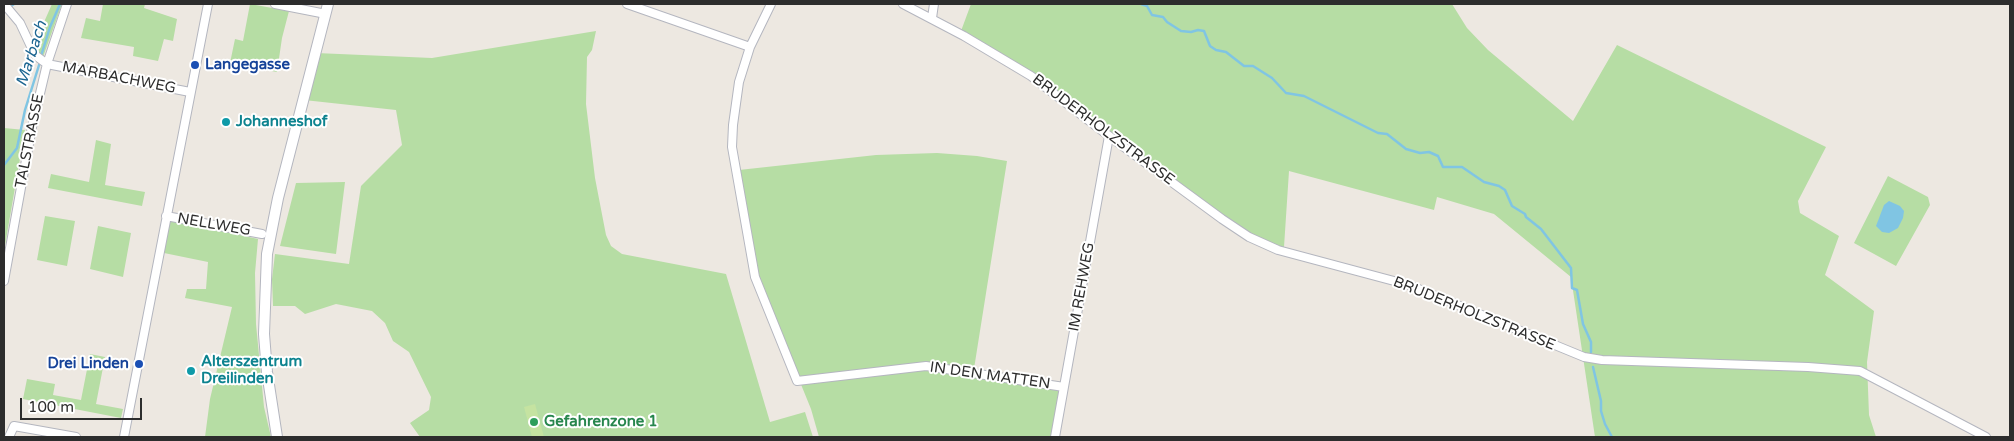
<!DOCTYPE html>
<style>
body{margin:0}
#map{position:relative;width:2014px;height:441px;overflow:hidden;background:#ede8e1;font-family:"Varela Round",sans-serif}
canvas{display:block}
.frame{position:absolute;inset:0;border:5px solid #2d2d2d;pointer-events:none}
.scale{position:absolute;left:20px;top:398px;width:122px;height:22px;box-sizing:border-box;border:2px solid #2d2d2d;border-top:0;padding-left:6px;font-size:15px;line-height:18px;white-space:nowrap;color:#2d2d2d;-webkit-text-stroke:4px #fff;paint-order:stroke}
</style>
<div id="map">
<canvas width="2014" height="441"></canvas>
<div class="frame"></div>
<div class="scale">100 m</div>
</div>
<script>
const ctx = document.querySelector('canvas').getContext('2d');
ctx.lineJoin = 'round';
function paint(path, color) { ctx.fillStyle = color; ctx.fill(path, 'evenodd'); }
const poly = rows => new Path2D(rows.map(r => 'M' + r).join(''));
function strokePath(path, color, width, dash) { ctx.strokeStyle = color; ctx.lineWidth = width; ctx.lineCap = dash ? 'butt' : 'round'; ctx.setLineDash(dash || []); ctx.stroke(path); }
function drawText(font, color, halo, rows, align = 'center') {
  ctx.font = font + ' "Varela Round",sans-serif'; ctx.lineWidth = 4; ctx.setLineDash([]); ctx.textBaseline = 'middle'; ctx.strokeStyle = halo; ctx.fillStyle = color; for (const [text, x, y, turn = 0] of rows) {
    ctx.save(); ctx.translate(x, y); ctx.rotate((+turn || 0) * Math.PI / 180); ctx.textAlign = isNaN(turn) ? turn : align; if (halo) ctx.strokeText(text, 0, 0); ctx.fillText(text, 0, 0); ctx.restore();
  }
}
paint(poly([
 [52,4,62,4,43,57,33,47],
 [103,4,145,4,144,8,177,19,173,41,164,39,158,61,133,56,134,47,81,38,86,18,100,21],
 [250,4,289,11,282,38,277,72,230,63,235,39,243,41],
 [971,4,1452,4,1467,28,1488,50,1573,121,1617,45,1826,147,1798,201,1800,213,1839,236,1825,275,1874,311,1867,362,1869,415,1876,437,1595,437,1571,277,1494,214,1437,197,1434,210,1289,171,1284,247,1266,242,1236,226,1125,144,1042,79,961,31],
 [596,31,592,50,587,57,586,104,595,178,606,235,611,246,622,254,726,274,770,422,805,412,813,437,420,437,410,423,429,410,431,397,409,352,393,341,385,323,372,311,336,304,305,314,295,306,273,306,272,279,275,254,349,264,361,186,402,145,396,110,304,100,316,53,432,58],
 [4,128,25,130,4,251],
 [96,140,111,144,105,185,145,192,142,206,48,188,51,174,89,182],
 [937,153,977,156,1007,161,973,375,1060,388,1051,437,819,437,811,409,758,279,739,170,876,155],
 [1888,176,1928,197,1930,205,1896,266,1854,243],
 [345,182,336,254,280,246,296,183],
 [45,216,75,221,67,266,37,260],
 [170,220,258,239,255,273,256,324,264,407,271,437,205,437,210,399,232,307,185,298,187,289,206,289,208,262,164,253],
 [98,226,131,233,123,277,90,269],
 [90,354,105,357,96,404,123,409,121,418,23,399,27,379,55,384,53,395,81,400]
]), '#b6dda4');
paint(poly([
 [535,404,544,437,532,437,524,407]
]), '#c5e3a1');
paint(poly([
 [1889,201,1900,206,1904,211,1903,218,1898,228,1889,233,1882,232,1876,226,1884,205]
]), '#80c5e3');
strokePath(poly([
 [1141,4,1147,6,1152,15,1163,17,1167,22,1181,31,1191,32,1198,30,1204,31,1210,46,1216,50,1226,52,1244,66,1253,66,1272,78,1286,93,1304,96,1378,133,1387,134,1406,149,1420,153,1429,152,1438,156,1443,167,1462,167,1484,182,1499,186,1505,190,1512,206,1525,214,1526,217,1541,229,1571,268,1572,288,1577,290,1583,324,1591,342,1591,352],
 [4,11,14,4],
 [41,56,50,27,60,4],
 [4,165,17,148,25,110,40,62],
 [1593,367,1601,401,1601,411,1605,424,1612,437]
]), '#80c5e3', 2.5);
const street = poly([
 [4,4,20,23,35,55,47,64,190,92],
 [275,4,326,14],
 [627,4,750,47],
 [771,4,750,47,739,82,733,125,732,147,755,277,797,381,926,366,1064,387],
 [903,4,964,36,1031,76,1109,136,1222,219,1249,237,1278,250,1409,285,1584,357,1602,360,1808,367,1860,371,1986,437],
 [932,18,934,4],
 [166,216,262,234],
 [4,281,32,127,47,64,67,4],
 [9,437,14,426,76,437],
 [124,437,208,4],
 [1055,437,1109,136]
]);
const secondary = poly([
 [277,437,267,372,264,334,267,254,278,198,328,4]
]);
strokePath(street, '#b4b6bf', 10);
strokePath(secondary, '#b4b6bf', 12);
strokePath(street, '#fff', 8);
strokePath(secondary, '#fff', 10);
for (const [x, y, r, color] of [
 [195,65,5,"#1a4fb4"],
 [226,122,5,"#0f9aa8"],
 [139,364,5,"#1a4fb4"],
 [191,371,5,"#0f9aa8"],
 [534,422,5,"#2e9e5b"]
]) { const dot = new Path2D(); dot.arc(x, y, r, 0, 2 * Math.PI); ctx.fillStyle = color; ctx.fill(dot); strokePath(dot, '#fff', 2); }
drawText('bold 15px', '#164399', '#fff', [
 ["Langegasse",205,65],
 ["Drei Linden",129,364,"right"]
], 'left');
drawText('15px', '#2d2d2d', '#fff', [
 ["MARBACHWEG",119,78,11],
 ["BRUDERHOLZSTRASSE",1103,130,37],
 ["TALSTRASSE",30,141,-79],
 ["NELLWEG",214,225,10],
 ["IM REHWEG",1082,287,-80],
 ["BRUDERHOLZSTRASSE",1474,314,22],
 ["IN DEN MATTEN",990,376,8]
]);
drawText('bold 15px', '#0d838f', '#fff', [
 ["Johanneshof",236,122],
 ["Alterszentrum",201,362],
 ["Dreilinden",201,379]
], 'left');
drawText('bold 15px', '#27864d', '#fff', [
 ["Gefahrenzone 1",544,422]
], 'left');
drawText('italic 16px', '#1d6691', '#fff', [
 ["Marbach",32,54,-72]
]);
</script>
